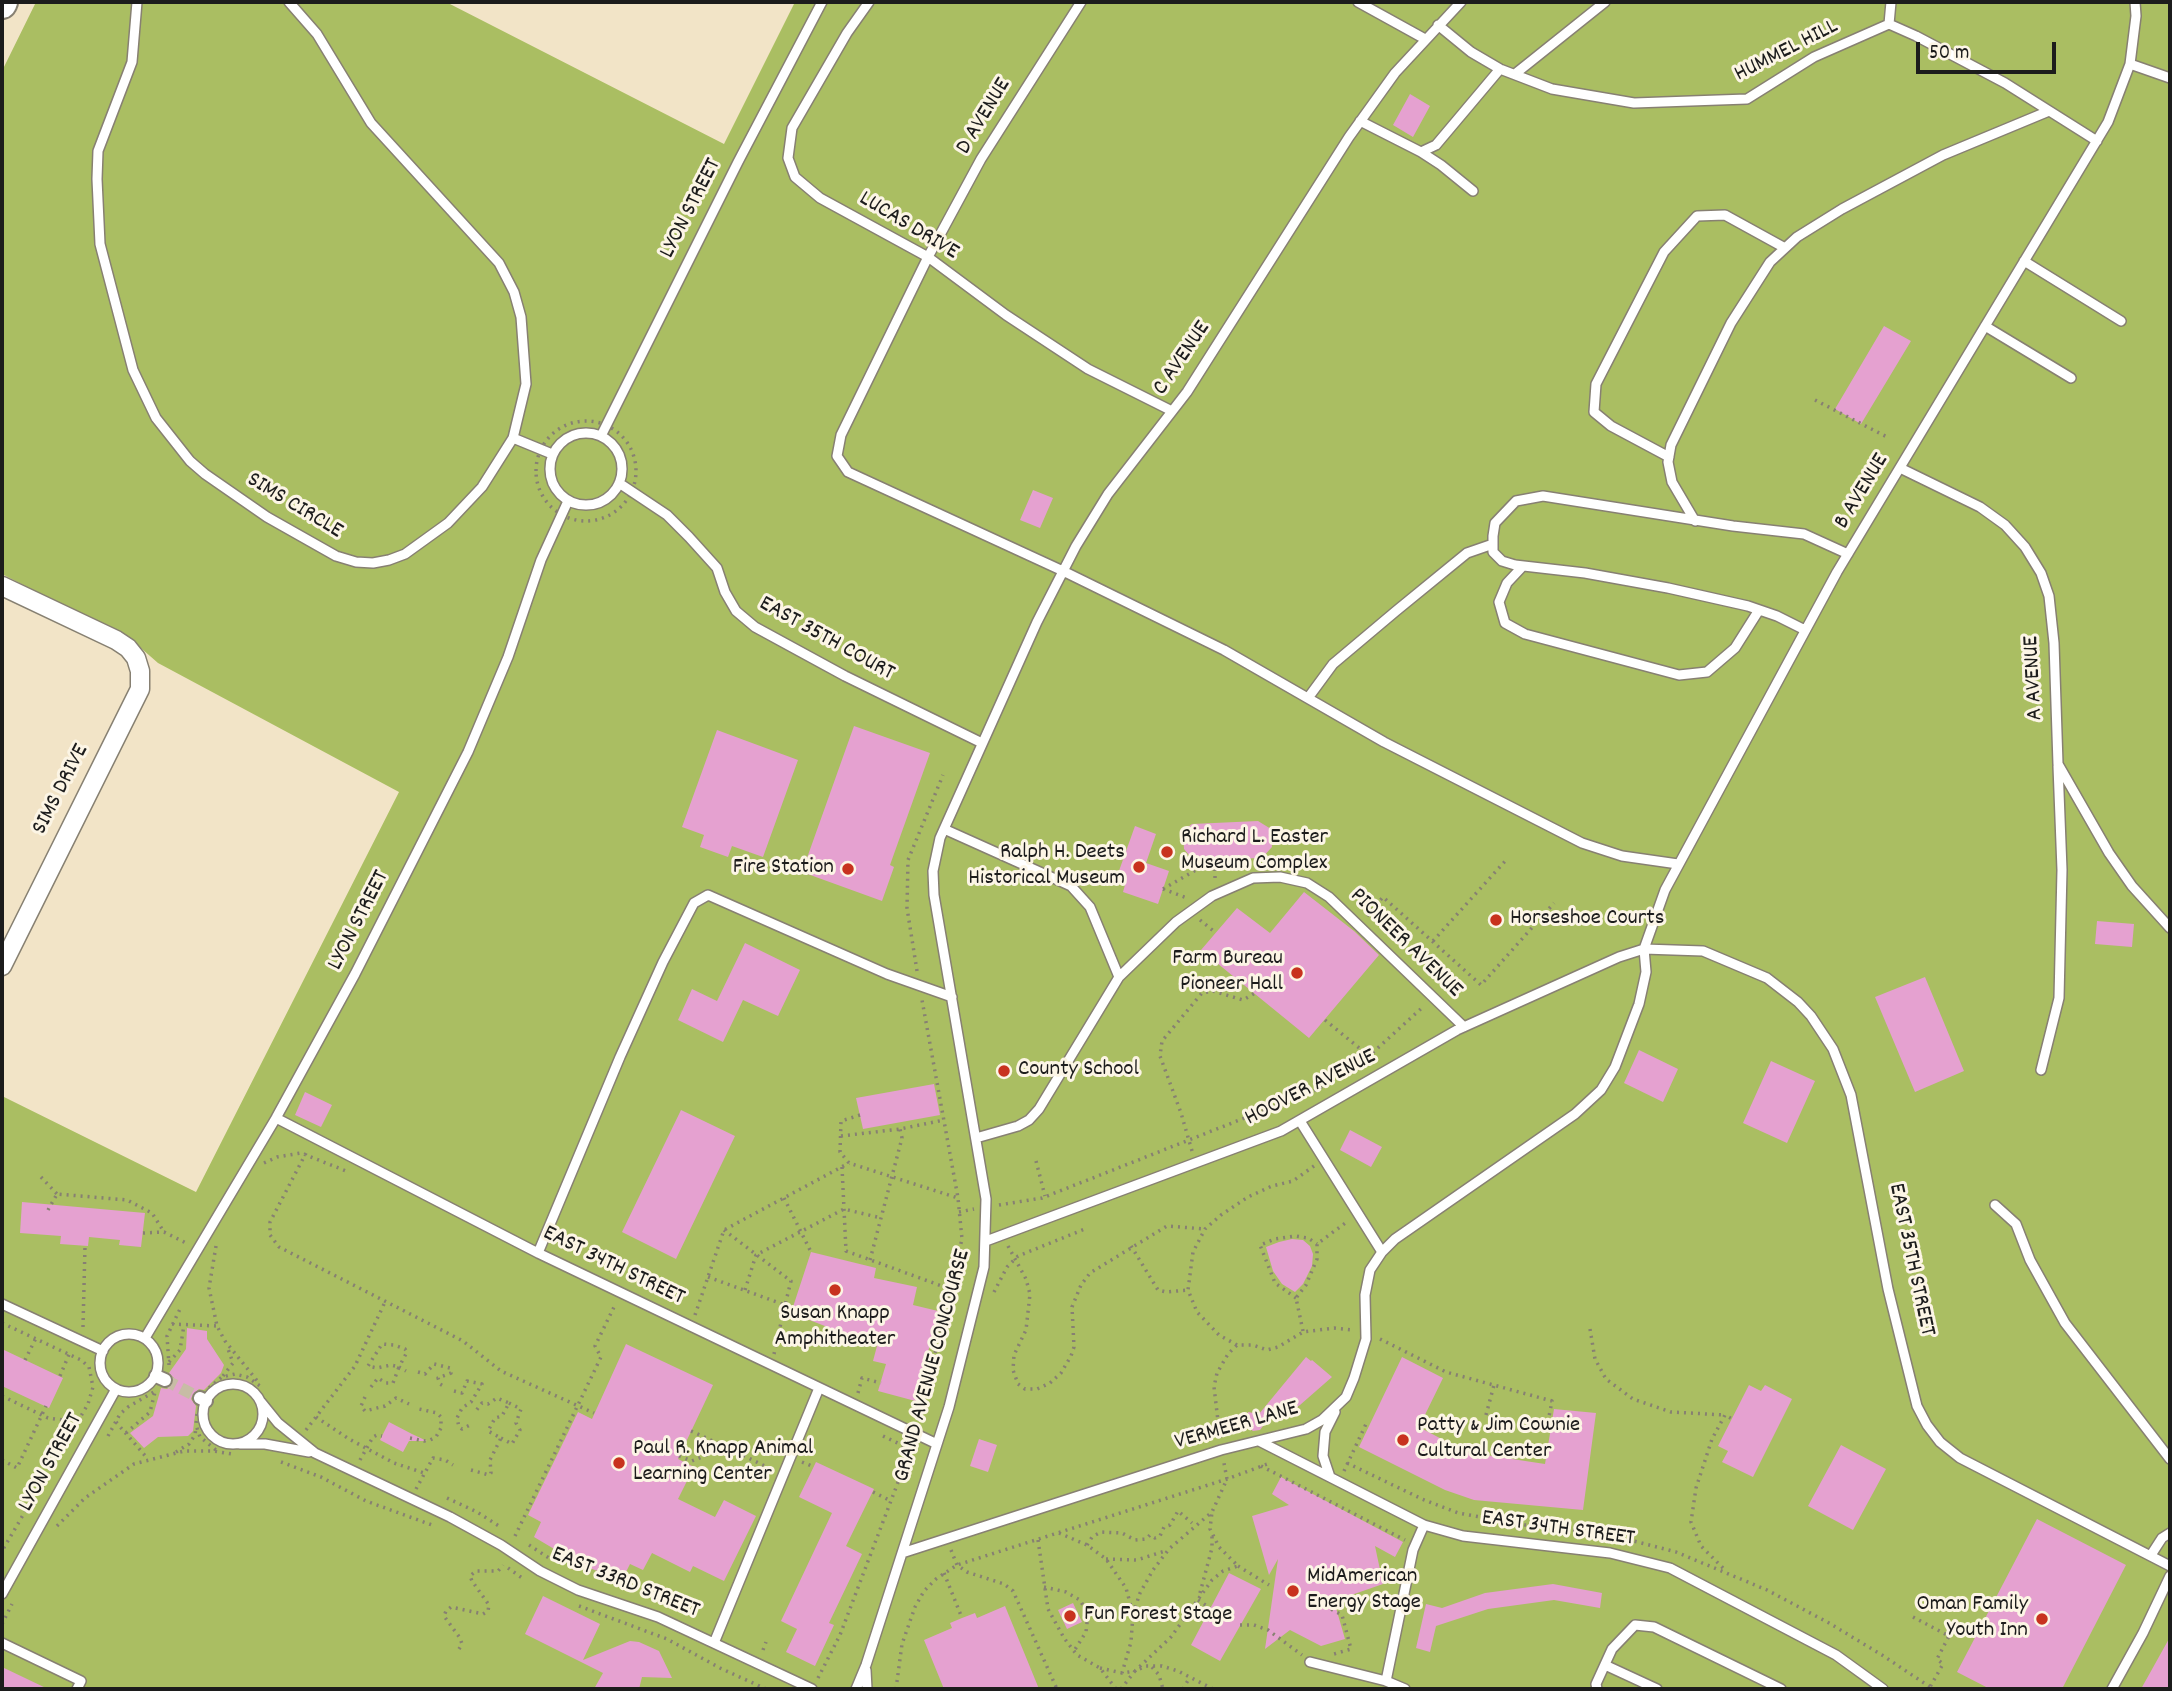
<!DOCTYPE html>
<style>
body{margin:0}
#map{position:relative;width:2172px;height:1691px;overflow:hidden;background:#f2e4c7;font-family:Dekko,sans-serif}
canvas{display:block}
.frame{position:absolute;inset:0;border:4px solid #1c1c1c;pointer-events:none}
.scale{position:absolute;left:1916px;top:42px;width:140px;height:32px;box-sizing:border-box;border:4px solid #1c1c1c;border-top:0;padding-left:9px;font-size:21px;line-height:24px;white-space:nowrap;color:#1c1c1c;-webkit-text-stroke:5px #fcf5e5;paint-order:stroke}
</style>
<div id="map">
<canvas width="2172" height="1691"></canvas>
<div class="frame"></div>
<div class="scale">50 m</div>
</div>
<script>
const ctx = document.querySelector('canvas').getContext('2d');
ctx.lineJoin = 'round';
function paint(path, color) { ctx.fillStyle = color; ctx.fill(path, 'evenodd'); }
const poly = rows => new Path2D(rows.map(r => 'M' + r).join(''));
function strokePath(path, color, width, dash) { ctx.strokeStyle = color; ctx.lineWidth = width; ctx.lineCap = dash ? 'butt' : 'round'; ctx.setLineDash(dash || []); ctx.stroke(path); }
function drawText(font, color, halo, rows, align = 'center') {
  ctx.font = font + ' Dekko,sans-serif'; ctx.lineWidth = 6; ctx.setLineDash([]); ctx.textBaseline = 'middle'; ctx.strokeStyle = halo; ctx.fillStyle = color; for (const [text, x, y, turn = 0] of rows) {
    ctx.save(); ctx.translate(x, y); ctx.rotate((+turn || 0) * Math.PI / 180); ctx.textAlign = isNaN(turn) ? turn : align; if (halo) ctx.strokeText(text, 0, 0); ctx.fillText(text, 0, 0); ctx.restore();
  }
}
paint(poly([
 [36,2,446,2,724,144,795,2,2170,2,2170,1689,2,1689,2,1096,196,1192,399,792,158,663,134,642,2,574,2,71]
]), '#aabe62');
paint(poly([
 [1410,94,1430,106,1413,137,1393,125],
 [1884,326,1911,341,1861,424,1835,409],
 [1033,490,1053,498,1040,528,1020,520],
 [854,726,930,753,890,865,894,867,882,901,802,872],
 [717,730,798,760,763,857,732,846,728,857,700,847,704,835,682,827],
 [1258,821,1271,829,1272,847,1262,858,1193,860,1184,849,1183,831,1192,824],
 [1135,826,1156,834,1146,863,1169,871,1158,904,1123,892,1125,885,1115,882],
 [1304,892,1354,931,1379,955,1309,1038,1201,950,1237,908,1270,933],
 [2097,921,2134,924,2132,947,2095,944],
 [745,943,800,970,778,1016,743,1000,723,1042,678,1020,692,989,717,1001],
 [1925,977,1964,1071,1915,1092,1875,997],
 [1639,1050,1678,1069,1663,1102,1624,1083],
 [1771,1061,1815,1081,1787,1143,1743,1123],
 [934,1084,940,1115,863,1129,856,1098],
 [305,1092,332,1105,321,1127,295,1115],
 [681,1110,735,1136,676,1259,622,1232],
 [1350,1130,1382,1147,1371,1167,1340,1150],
 [22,1202,145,1213,141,1247,119,1245,120,1240,89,1237,88,1246,60,1244,61,1236,20,1233],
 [1292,1239,1303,1240,1310,1246,1313,1254,1312,1266,1303,1284,1295,1292,1282,1284,1273,1271,1266,1247,1279,1242],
 [811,1252,876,1268,874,1278,917,1287,913,1305,938,1311,921,1381,925,1382,919,1402,878,1391,886,1364,873,1361,877,1346,791,1313],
 [187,1328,207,1331,207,1339,224,1365,221,1373,204,1390,199,1389,193,1394,191,1399,196,1406,193,1431,188,1436,158,1437,144,1448,130,1433,153,1416,161,1388,167,1389,173,1384,174,1378,169,1373,186,1349],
 [626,1344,713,1385,678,1459,694,1467,678,1499,715,1517,724,1500,756,1516,724,1581,693,1566,690,1572,652,1553,643,1570,630,1564,622,1580,584,1566,573,1570,571,1559,534,1537,541,1522,528,1515,578,1412,592,1419],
 [2,1349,63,1378,49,1408,2,1386],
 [1306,1357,1311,1361,1312,1360,1332,1377,1300,1405,1289,1412,1263,1419,1263,1426,1260,1430,1253,1431,1249,1428,1248,1412,1259,1414],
 [1402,1357,1443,1378,1419,1427,1466,1452,1545,1464,1554,1409,1596,1413,1583,1510,1474,1500,1445,1490,1359,1447],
 [1749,1385,1761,1391,1765,1385,1792,1399,1753,1477,1722,1462,1728,1451,1718,1446],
 [389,1422,412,1434,427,1441,409,1441,403,1452,380,1440],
 [979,1439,997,1445,988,1472,970,1466],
 [1841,1445,1886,1469,1853,1530,1808,1506],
 [816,1462,874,1489,846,1546,862,1554,829,1623,834,1625,815,1666,786,1652,797,1629,781,1621,832,1513,799,1497],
 [1281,1477,1403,1542,1395,1557,1375,1546,1383,1584,1334,1601,1345,1639,1321,1646,1290,1630,1265,1649,1278,1559,1269,1575,1252,1516,1289,1505,1272,1494],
 [2037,1519,2126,1565,2062,1689,1990,1689,1957,1672],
 [1229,1573,1261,1589,1220,1661,1191,1645],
 [1553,1584,1602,1593,1600,1608,1554,1600,1488,1609,1436,1626,1430,1652,1416,1648,1426,1604,1442,1608,1485,1593],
 [543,1596,600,1624,583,1660,630,1641,639,1642,659,1651,672,1678,642,1677,639,1689,594,1689,603,1673,525,1634],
 [1073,1603,1082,1622,1067,1629,1058,1610],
 [1005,1606,1039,1689,944,1689,924,1640,952,1628,950,1623,962,1618,975,1613,977,1618],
 [2170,1637,2170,1689,2141,1689],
 [2,1667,48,1689,2,1689]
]), '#e5a1d0');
strokePath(poly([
 [165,1380,200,1398]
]), '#c7bca5', 12, [12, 6]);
const service = poly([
 [137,2,132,62,98,151,97,179,100,244,133,370,156,418,190,461,205,474,267,517,336,556,356,562,373,563,389,560,405,554,448,523,482,487,513,438,526,384,521,317,514,292,499,263,371,123,317,34,289,2],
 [869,2,847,33,792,128,788,158,795,177,820,198,928,257,1006,315,1088,369,1172,411],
 [1081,2,981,159,928,257,841,435,837,456,848,472,1063,571,1224,650,1384,742,1582,843,1622,856,1678,864],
 [1358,2,1425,39],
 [1889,24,1891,2],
 [1438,25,1471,52,1500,69,1552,89,1634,103,1747,99,1814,57,1889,24,1916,36,2005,83,2097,141],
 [2130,64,2170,78],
 [1515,74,1605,2],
 [1360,121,1421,152,1436,145,1500,69],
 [1421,152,1441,165,1473,191],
 [2024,261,2121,321],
 [1985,326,2071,378],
 '550 469a36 36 0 1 1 72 0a36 36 0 1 1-72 0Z',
 [601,436,738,162,822,2],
 [513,438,552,454],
 [1669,457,1611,426,1594,412,1596,384,1664,252,1697,216,1725,215,1785,248],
 [1900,468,1980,507,2005,525,2025,547,2041,573,2049,596,2054,643,2058,764,2109,853,2132,886,2170,928],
 [619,483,667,515,689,537,717,568,725,592,736,611,755,627,845,676,982,743],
 [1695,521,1672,482,1668,462,1671,445,1731,323,1770,262,1797,237,1842,209,1943,155,2049,111],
 [1523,566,1507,583,1499,602,1505,623,1525,634,1679,675,1707,672,1735,648,1759,610],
 [1805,630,1777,616,1748,606,1668,588,1585,573,1515,565,1502,561,1493,552,1493,536,1495,523,1516,501,1543,496,1733,526,1804,534,1848,554],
 [1308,698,1333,664,1396,611,1467,553,1493,544],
 [944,829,1071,886,1090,907,1119,977],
 [2041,1070,2059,998,2062,870,2058,766],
 [276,1118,538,1253,937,1444],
 [1300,1121,1382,1252],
 [976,1138,1018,1126,1029,1120,1039,1109,1119,977,1176,922,1212,896,1253,878,1280,877,1307,883,1329,897,1464,1027],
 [1995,1205,2016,1224,2030,1260,2065,1323,2170,1459],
 [986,1241,1281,1131,1457,1030,1619,957,1644,949,1703,951,1767,978,1798,1002,1811,1016,1833,1049,1851,1095,1888,1289,1917,1406,1927,1425,1940,1442,1960,1458,2170,1566],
 [538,1253,620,1057,663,962,694,903,708,895,887,974,952,997],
 [2,1304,103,1351],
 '100 1363a29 29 0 1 1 58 0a29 29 0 1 1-58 0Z',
 [145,1338,276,1118,355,974,468,752,508,657,541,560,568,501],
 '203 1414a30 30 0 1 1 60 0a30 30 0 1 1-60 0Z',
 [261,1402,278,1423,315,1453,450,1517,501,1545,540,1571,578,1590,658,1617,812,1689],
 [1259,1441,1424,1525,1463,1536,1610,1553,1670,1568,1836,1655,1883,1689],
 [240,1444,265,1444,309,1452],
 [1330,1477,1323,1456,1325,1432,1335,1412],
 [902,1553,1221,1450,1306,1429,1322,1420,1346,1397,1354,1378,1366,1339,1365,1295,1370,1270,1382,1252,1395,1239,1575,1114,1601,1090,1615,1067,1639,1004,1646,972,1644,949,1665,890,1837,572,2108,122,2130,64,2136,16,2135,2],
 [2151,1555,2162,1538,2170,1533],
 [2,1594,116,1389],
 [2,1643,81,1681,77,1689],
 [714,1643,819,1388],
 [1310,1662,1386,1681],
 [1605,1665,1657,1689],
 [866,1670,867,1689],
 [856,1689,866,1665,949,1407,984,1267,986,1199,934,895,933,871,940,838,1037,622,1076,546,1108,494,1187,392,1349,137,1395,73,1461,2],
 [1405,1689,1386,1681,1413,1550,1424,1525],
 [1597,1689,1596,1684,1612,1649,1635,1625,1654,1627,1781,1689],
 [2112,1689,2143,1633,2170,1576]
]);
const pedestrian = poly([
 [156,1376,165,1380],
 [200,1398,206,1401]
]);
const minor = poly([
 [2,586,116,640,128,648,136,658,140,671,140,689,2,966]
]);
const primary = poly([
 [2,4,3,2]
]);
strokePath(service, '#878072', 12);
strokePath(pedestrian, '#878072', 16);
strokePath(minor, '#878072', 21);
strokePath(primary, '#878072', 32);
strokePath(poly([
 [1815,400,1889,438],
 '536 471a50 50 0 1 1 100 0a50 50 0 1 1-100 0Z',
 [1163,889,1215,859,1215,881],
 [1163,889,1187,898],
 [1367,916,1383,897,1481,985,1554,903],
 [1200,920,1216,933],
 [1433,941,1507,859],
 [917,971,907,908,908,860,943,775],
 [1325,1020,1369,1056],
 [860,1115,841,1121,840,1152,849,1163,958,1198],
 [841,1136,900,1129,944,1120],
 [1192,1151,1181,1113,1160,1056,1162,1041,1202,993,1213,991,1243,1000,1255,993],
 [306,1153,270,1222,270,1235,279,1247,463,1341,501,1371,594,1413],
 [1036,1161,1045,1196],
 [264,1163,277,1157,301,1153,346,1171],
 [842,1167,846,1251,950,1289,964,1291],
 [41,1177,57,1194],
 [784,1198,811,1252],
 [999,1205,1042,1198,1318,1089,1369,1056,1424,1006],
 [48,1210,57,1194,127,1200,152,1213,164,1232],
 [959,1212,974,1209],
 [143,1233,164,1232,186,1243],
 [216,1246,209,1288,217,1326,225,1341,259,1383],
 [1008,1246,1026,1279,1030,1294,1026,1330,1014,1355,1013,1370,1018,1384,1025,1389,1037,1389,1050,1383,1061,1373,1071,1356,1074,1347,1072,1307,1081,1285,1090,1273,1167,1226,1205,1229],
 [1131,1246,1158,1290,1166,1292,1188,1290],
 [870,1260,902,1138,900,1129],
 [708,1277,785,1305,791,1281,724,1230],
 [745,1290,756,1255,844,1209,881,1218],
 [994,1292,1007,1267,1018,1256,1085,1229],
 [1296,1298,1275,1283,1260,1245,1275,1239,1295,1236,1308,1238,1317,1244],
 [695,1315,724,1230,849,1163],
 [2,1323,81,1360,89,1367,93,1387,88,1404,2,1551],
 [172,1324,217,1326],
 [83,1327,85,1246],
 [1590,1329,1595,1359,1606,1379,1633,1399,1671,1412,1725,1415],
 [1303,1331,1296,1298,1306,1285,1317,1259,1317,1244,1348,1221],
 [1380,1339,1446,1372,1552,1401,1546,1432],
 [1237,1345,1219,1335,1197,1312,1188,1290,1193,1252,1205,1229,1221,1215,1248,1197,1272,1186,1293,1181,1314,1166],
 [774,1354,785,1305],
 [25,1360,36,1338],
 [169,1362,180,1350,184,1325],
 [169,1365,167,1336,180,1309],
 [418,1372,425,1374,434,1364,450,1368,451,1373,438,1378,440,1384,445,1387],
 [60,1376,70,1352],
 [223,1376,233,1363,227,1346],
 [371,1387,378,1378,386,1383,393,1383,399,1367,391,1365,377,1368,368,1366,382,1344,394,1345,405,1349,407,1352,399,1367,406,1371],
 [209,1388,222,1377,235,1374,247,1377,263,1388],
 [454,1391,462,1393,467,1381,482,1384,471,1402,462,1408,457,1418,459,1427,462,1429,470,1425],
 [858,1393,862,1378,881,1383],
 [2,1396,48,1418,63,1420,73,1426],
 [365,1397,361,1406,365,1411,385,1406,396,1398,409,1404],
 [197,1414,196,1425,200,1437,216,1450],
 [1486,1415,1494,1385],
 [316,1417,349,1439,394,1463,424,1473],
 [919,1421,962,1239,958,1198,922,1000],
 [116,1422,148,1459],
 [306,1430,355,1366,385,1302],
 [691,1431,726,1447],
 [126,1433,150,1412,155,1392],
 [108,1436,120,1414,128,1407,154,1392],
 [883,1436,910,1449],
 [410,1438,424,1441,430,1440,436,1437,441,1428,441,1417,437,1413,419,1409],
 [501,1438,512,1444,520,1430,516,1423,521,1409,509,1403],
 [1220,1438,1214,1387,1217,1373,1228,1354,1237,1345,1253,1345,1267,1350,1278,1347,1303,1332,1334,1328,1353,1330],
 [176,1452,189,1444,195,1435,196,1427],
 [679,1456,692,1461,726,1447,773,1470],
 [2,1460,17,1468,46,1406],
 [360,1460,373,1437,377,1435,382,1436],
 [281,1462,321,1477,366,1501,432,1525],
 [802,1462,814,1467],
 [1347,1463,1422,1499,1458,1513,1525,1525,1603,1533,1676,1552,1767,1590,1829,1623,1882,1655,1933,1689],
 [1261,1466,1405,1540],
 [471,1470,489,1475,491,1473,490,1460,501,1438,488,1431,495,1418,502,1416,509,1403,497,1398,488,1404,482,1403,475,1412],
 [1344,1471,1366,1424],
 [416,1489,433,1458,445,1460,453,1465],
 [873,1492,891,1501],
 [447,1498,477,1512,502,1528],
 [57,1526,85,1498,134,1464,184,1451,213,1451,232,1454],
 [1059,1533,1087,1545,1106,1559,1126,1588,1133,1614,1131,1642,1122,1673],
 [515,1536,601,1357,595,1346,615,1305],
 [1038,1540,1048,1609,1064,1638,1077,1655,1100,1668,1116,1689],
 [529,1545,552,1560],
 [1087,1545,1092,1537,1101,1532,1122,1533,1135,1540,1146,1539,1150,1535,1155,1538,1160,1536,1164,1527,1170,1525,1178,1511,1192,1523],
 [951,1550,957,1565,967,1572,1004,1584,1013,1591,1057,1689],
 [1106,1559,1137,1560,1165,1551],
 [1238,1566,1269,1585],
 [508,1568,525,1580],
 [1723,1568,1701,1546,1691,1522,1696,1488,1712,1439,1725,1415,1732,1419],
 [944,1573,962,1618],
 [1044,1587,1066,1592,1080,1600,1088,1614,1086,1632,1074,1651],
 [1200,1593,1212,1548,1212,1536],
 [1198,1600,1210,1608],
 [579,1606,667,1639,720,1668,766,1689],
 [1325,1606,1342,1615,1351,1649,1334,1654],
 [1133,1614,1140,1593,1153,1570,1169,1549,1212,1512,1227,1479,1224,1463],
 [1913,1617,1949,1636,1937,1659,1943,1664,1930,1687],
 [2,1624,12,1604],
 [1240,1625,1254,1625,1268,1630,1302,1655],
 [459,1649,462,1644,460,1638,444,1616,446,1611,451,1607,483,1614,488,1611,489,1605,472,1581,470,1576,476,1571,498,1571,503,1565],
 [763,1650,766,1642],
 [1152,1667,1159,1675,1163,1689],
 [1100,1668,1122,1673,1135,1671,1171,1637,1212,1580,1223,1571,1238,1566,1219,1547,1210,1529,1212,1512],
 [818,1678,840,1635,911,1448],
 [896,1689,902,1644,915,1607,924,1591,936,1579,957,1565,1227,1479,1270,1463],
 [1121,1689,1135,1671,1146,1666,1162,1666,1178,1671,1213,1689],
 [1183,1689,1190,1677]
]), '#878072', 3.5, [2, 5]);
strokePath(service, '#fff', 9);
strokePath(pedestrian, '#fff', 12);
strokePath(minor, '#fff', 18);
strokePath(primary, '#fff', 28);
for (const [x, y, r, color] of [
 [1167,852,7,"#c8321e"],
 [1139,867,7,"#c8321e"],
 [848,869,7,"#c8321e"],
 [1496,920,7,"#c8321e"],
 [1297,973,7,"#c8321e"],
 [1004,1071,7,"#c8321e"],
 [835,1290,7,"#c8321e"],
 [1403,1440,7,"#c8321e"],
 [619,1463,7,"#c8321e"],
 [1293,1591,7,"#c8321e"],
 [1070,1616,7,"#c8321e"],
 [2042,1619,7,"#c8321e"]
]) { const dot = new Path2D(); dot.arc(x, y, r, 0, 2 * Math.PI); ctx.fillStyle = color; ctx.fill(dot); strokePath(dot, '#fcf5e5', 2.5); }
drawText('23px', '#1c1c1c', '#fcf5e5', [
 ["HUMMEL HILL",1787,52,-27],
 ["D AVENUE",985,117,-59],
 ["LYON STREET",692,209,-63],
 ["LUCAS DRIVE",908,227,31],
 ["C AVENUE",1183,359,-56],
 ["B AVENUE",1863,492,-59],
 ["SIMS CIRCLE",294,507,31],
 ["EAST 35TH COURT",826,640,29],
 ["A AVENUE",2035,678,-93],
 ["SIMS DRIVE",62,790,-63],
 ["LYON STREET",360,921,-63],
 ["PIONEER AVENUE",1405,944,44],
 ["HOOVER AVENUE",1311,1089,-27],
 ["EAST 35TH STREET",1910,1260,78],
 ["EAST 34TH STREET",613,1267,26],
 ["GRAND AVENUE CONCOURSE",934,1366,-75],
 ["VERMEER LANE",1237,1427,-16],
 ["LYON STREET",52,1463,-61],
 ["EAST 34TH STREET",1558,1530,8],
 ["EAST 33RD STREET",625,1584,22]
]);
drawText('23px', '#1c1c1c', '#fcf5e5', [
 ["Richard L. Easter",1181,839],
 ["Museum Complex",1181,865],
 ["Ralph H. Deets",1125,854,"right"],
 ["Historical Museum",1125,880,"right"],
 ["Fire Station",834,869,"right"],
 ["Horseshoe Courts",1510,920],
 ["Farm Bureau",1283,960,"right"],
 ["Pioneer Hall",1283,986,"right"],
 ["County School",1018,1071],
 ["Susan Knapp",835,1315,"center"],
 ["Amphitheater",835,1341,"center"],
 ["Patty & Jim Cownie",1417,1427],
 ["Cultural Center",1417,1453],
 ["Paul R. Knapp Animal",633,1450],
 ["Learning Center",633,1476],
 ["MidAmerican",1307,1578],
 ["Energy Stage",1307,1604],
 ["Oman Family",2028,1606,"right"],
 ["Youth Inn",2028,1632,"right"],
 ["Fun Forest Stage",1084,1616]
], 'left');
</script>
